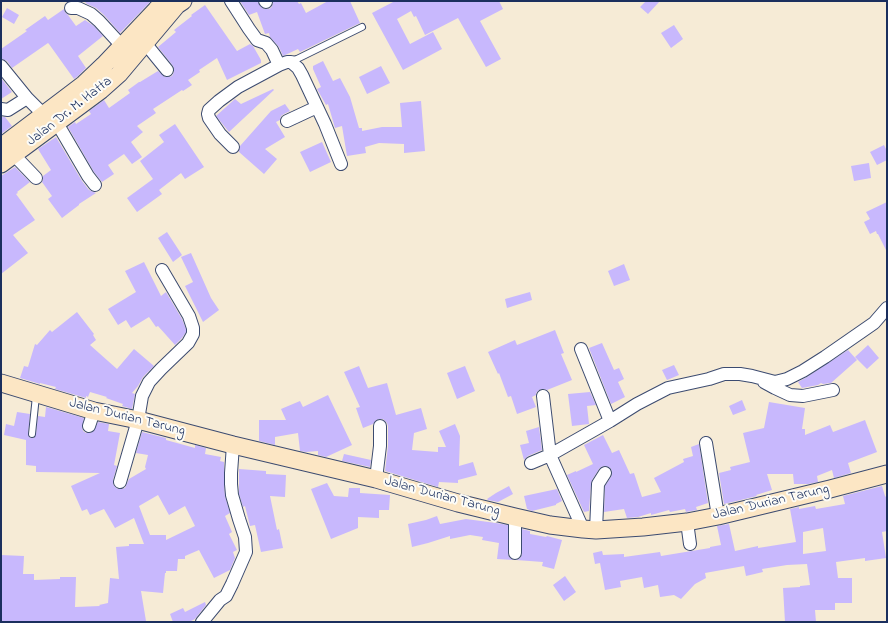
<!DOCTYPE html>
<style>
body{margin:0}
#map{position:relative;width:888px;height:623px;overflow:hidden;background:#f6ebd6;font-family:"Indie Flower",sans-serif}
canvas{display:block}
.frame{position:absolute;inset:0;border:2px solid #1b2f5e;pointer-events:none}
</style>
<div id="map">
<canvas width="888" height="623"></canvas>
<div class="frame"></div>
</div>
<script>
const ctx = document.querySelector('canvas').getContext('2d');
ctx.lineJoin = 'round';
function paint(path, color) { ctx.fillStyle = color; ctx.fill(path, 'evenodd'); }
const poly = rows => new Path2D(rows.map(r => 'M' + r).join(''));
function strokePath(path, color, width, dash) { ctx.strokeStyle = color; ctx.lineWidth = width; ctx.lineCap = dash ? 'butt' : 'round'; ctx.setLineDash(dash || []); ctx.stroke(path); }
function drawText(font, color, halo, rows, align = 'center') {
  ctx.font = font + ' "Indie Flower",sans-serif'; ctx.lineWidth = 4; ctx.setLineDash([]); ctx.textBaseline = 'middle'; ctx.strokeStyle = halo; ctx.fillStyle = color; for (const [text, x, y, turn = 0] of rows) {
    ctx.save(); ctx.translate(x, y); ctx.rotate((+turn || 0) * Math.PI / 180); ctx.textAlign = isNaN(turn) ? turn : align; if (halo) ctx.strokeText(text, 0, 0); ctx.fillText(text, 0, 0); ctx.restore();
  }
}
paint(poly([
 [84,1,151,1,120,33,104,15,96,8,87,4],
 [240,1,258,1,260,6,264,9,268,9,271,8,273,4,273,1,297,1,299,4,301,3,306,13,328,1,350,1,360,23,300,52,298,49,283,56,279,47,270,37,269,33,265,34,257,12,249,15],
 [395,1,499,1,503,9,480,21,501,59,486,67,458,18,425,35,416,16,414,17,411,11,397,19,410,44,433,32,442,49,403,70,372,13],
 [646,1,660,1,648,14,640,7],
 [205,5,237,51,250,44,253,46,261,60,261,63,227,80,217,58,199,70,200,72,188,80,192,85,183,91,182,90,153,109,156,113,137,126,143,132,131,142,142,157,132,164,124,154,108,165,114,174,102,182,94,172,68,127,75,122,76,124,91,114,89,111,104,100,109,108,130,93,128,90,139,82,140,82,158,71,165,77,169,77,172,76,174,72,174,69,173,66,158,47,176,32,174,30,192,16,191,15],
 [7,8,19,15,14,24,2,17],
 [64,9,65,12,68,15,76,26,85,20,94,26,103,36,78,56,86,68,78,76,74,79,49,44,48,43,12,68,7,61,2,59,1,58,1,49,27,31,25,30,45,16,48,20],
 [674,25,683,39,671,48,661,33],
 [323,61,333,81,340,78,350,97,359,128,362,128,362,131,382,127,402,127,400,103,421,101,425,151,404,153,404,144,379,143,365,147,366,153,347,156,342,126,335,128,328,104,326,105,317,89,321,87,313,69,313,66],
 [381,66,390,83,367,94,359,77],
 [1,78,12,92,1,99],
 [273,89,274,90,229,132,216,116,235,99,241,104],
 [285,104,290,111,284,114,281,116,280,120,276,122,285,137,265,149,277,159,264,174,239,152,240,146,271,111],
 [1,117,5,117,12,126,1,134],
 [175,124,204,167,185,179,181,173,159,190,162,194,137,212,127,198,153,179,140,161,164,142,159,135],
 [56,137,82,181,89,190,96,193,79,204,79,205,62,218,48,199,52,196,42,182,43,180,43,176,51,170,38,149],
 [322,142,331,162,310,172,300,152],
 [884,145,887,151,887,160,877,165,870,152],
 [869,163,871,178,854,181,851,166],
 [15,167,30,182,17,192,18,193,16,194,35,220,13,235,28,253,1,274,1,176],
 [887,202,887,252,878,234,877,234,876,231,870,234,864,222,870,219,866,212],
 [167,232,182,255,173,262,158,238],
 [191,253,211,298,219,310,203,322,185,286,193,282,181,257],
 [144,262,161,296,166,292,182,319,186,329,186,332,182,338,175,345,158,326,156,327,149,317,131,328,126,320,118,325,108,309,136,292,125,271],
 [624,264,630,280,614,286,608,271],
 [530,292,532,300,507,308,505,299],
 [77,312,94,334,93,335,96,340,90,345,117,369,134,349,154,366,143,377,138,386,132,393,135,394,132,409,122,406,123,404,106,398,107,397,90,392,88,397,86,396,86,398,55,389,56,387,40,383,40,384,20,378,24,366,28,367,35,344,37,345,50,330,52,332],
 [555,330,564,353,561,354,572,380,547,390,543,389,539,390,536,393,536,395,530,398,532,397,536,407,517,414,511,396,508,397,499,373,498,374,488,352,515,340,517,345],
 [602,343,614,370,619,368,624,379,618,382,625,397,611,404,589,348],
 [868,345,879,358,867,369,855,357],
 [848,350,857,360,831,383,823,384,821,383,818,385,802,388,798,382,807,377],
 [674,365,679,375,667,380,662,370],
 [359,366,368,388,387,383,396,415,421,408,427,429,414,433,412,450,438,452,438,447,446,447,439,431,455,424,460,436,459,466,473,462,477,475,458,480,458,483,439,482,438,487,385,471,388,446,388,426,387,423,383,419,380,419,376,420,373,424,363,428,356,408,360,407,344,372],
 [465,366,475,391,457,399,447,373],
 [590,392,596,405,587,406,589,424,572,426,568,394],
 [328,395,352,445,326,457,318,455,318,451,306,452,300,451,298,433,275,437,275,445,259,441,259,420,286,420,281,409,300,401,303,407],
 [742,400,746,410,733,415,729,406],
 [769,402,805,408,802,429,805,429,805,435,830,425,833,432,865,420,877,452,848,463,851,473,834,478,832,470,817,476,818,482,808,484,794,484,793,474,767,474,772,490,756,495,757,496,749,498,724,504,719,473,731,470,730,467,750,462,743,433,764,428],
 [46,407,84,418,82,427,83,431,86,433,90,433,94,431,98,422,109,424,108,431,120,433,114,465,117,466,113,480,113,484,115,487,118,489,121,489,125,488,129,479,146,469,145,467,148,455,136,453,142,432,166,438,166,440,195,448,195,445,206,448,205,454,221,457,220,461,224,462,224,484,225,496,230,513,225,516,232,532,229,534,237,550,233,552,235,558,230,570,214,578,199,550,185,556,185,559,178,559,177,571,166,571,166,573,165,573,163,593,141,591,146,621,137,622,40,621,40,622,1,622,1,555,24,556,23,574,34,574,34,580,60,579,60,577,76,577,75,607,100,606,99,605,108,603,110,578,119,579,116,547,129,546,129,544,144,544,134,518,115,528,104,509,90,515,87,509,82,511,71,486,100,473,36,472,36,466,26,465,26,440,4,435,6,424,14,426,17,412,30,414,28,435,30,438,34,438,36,434,38,416,45,417],
 [158,495,169,515,185,506,195,526,166,540,166,535,150,535,139,506],
 [539,427,542,450,528,456,524,460,520,445,529,443,526,431],
 [603,435,612,453,619,450,630,474,634,473,642,497,661,492,654,478,684,462,683,459,693,456,691,447,699,444,708,503,696,507,697,510,686,512,685,509,670,512,669,510,651,515,651,513,638,517,627,518,624,509,604,512,605,486,611,477,612,473,611,469,609,467,605,466,601,467,599,469,592,480,591,484,589,511,584,512,567,475,576,471,576,472,593,464,584,445],
 [344,454,371,460,370,467,342,461],
 [239,469,266,471,266,474,286,475,285,497,270,496,277,530,279,529,283,548,261,552,255,525,250,526,245,506,243,507,239,494],
 [327,483,334,496,348,497,349,488,360,488,360,493,390,495,389,510,379,510,379,518,358,517,358,528,331,539,311,489],
 [509,486,513,494,498,502,488,500,487,499,496,493],
 [882,486,885,496,886,497,887,497,887,531,882,532,886,558,865,561,865,558,836,562,838,578,852,578,852,603,835,603,835,610,815,610,816,622,785,622,783,588,800,587,800,586,810,585,807,564,787,565,762,569,763,572,746,576,744,566,705,573,706,578,695,584,681,599,674,595,660,597,658,585,644,588,642,577,620,581,621,587,605,590,600,563,595,564,593,553,602,551,603,555,624,554,624,557,660,552,661,556,710,548,710,547,721,545,717,526,729,524,735,551,758,546,758,548,796,542,790,509,799,507,799,509,815,506,816,509,845,504,843,496],
 [823,528,826,551,803,554,803,532],
 [557,489,562,501,556,504,556,505,532,511,527,509,524,496],
 [437,516,440,524,466,519,496,523,508,525,508,553,509,557,513,560,497,559,499,543,482,540,483,537,470,535,450,539,450,536,428,543,412,547,408,524,426,520],
 [522,529,530,531,530,534,546,537,547,536,562,540,554,569,542,566,543,562,516,560,519,559,521,557,522,553],
 [565,576,576,592,564,601,553,585],
 [205,602,206,605,195,619,189,622,173,622,170,614,183,608,185,612]
]), '#c8b8fd');
const lane = poly([
 [289,61,297,59,362,27],
 [32,434,36,396]
]);
const street = poly([
 [231,1,249,29,257,40,266,43,272,50,279,65],
 [265,1,266,2],
 [71,8,78,8,91,14,99,21,122,46],
 [145,43,167,70],
 [1,66,27,98,43,114],
 [1,109,8,110,27,98],
 [287,121,317,107],
 [57,123,88,176,95,185],
 [233,147,220,134,209,118,208,114,209,110,219,101,238,87,279,65,287,62,291,62,298,68,302,75,325,124,341,164],
 [14,155,36,178],
 [581,349,610,421],
 [764,382,775,388,790,395,803,396,833,390],
 [543,396,550,455,583,529],
 [89,426,94,411],
 [706,443,718,516],
 [531,463,550,455,610,421,637,404,668,388,709,379,724,374,740,374,752,376,775,382,787,379,803,371,825,357,874,323,887,308],
 [376,479,380,446,380,426],
 [120,482,138,420,142,396,149,382,161,369,188,343,193,334,193,328,189,316,162,270],
 [687,522,690,544],
 [596,530,598,484,605,473],
 [515,553,515,517],
 [202,622,220,600,226,596,232,584,246,552,245,537,239,519,232,495,231,484,231,473,233,445]
]);
const secondary = poly([
 [1,147,84,84,104,65,156,10,164,1],
 [1,164,101,90,119,74,177,5,183,1],
 [1,383,94,411,138,420,233,445,376,479,458,503,515,517,550,525,583,529,596,530,643,527,687,522,718,516,830,489,887,474]
]);
strokePath(lane, '#3c4b70', 8);
strokePath(street, '#3c4b70', 14);
strokePath(secondary, '#3c4b70', 19);
strokePath(lane, '#fff', 6);
strokePath(street, '#fff', 12);
strokePath(secondary, '#fce6c4', 17);
drawText('14px', '#1b2f5e', '#fdfcf7', [
 ["Jalan Dr. M. Hatta",70,112,-38],
 ["Jalan Durian Tarung",127,418,14],
 ["Jalan Durian Tarung",442,497,15],
 ["Jalan Durian Tarung",771,503,-13]
]);
</script>
